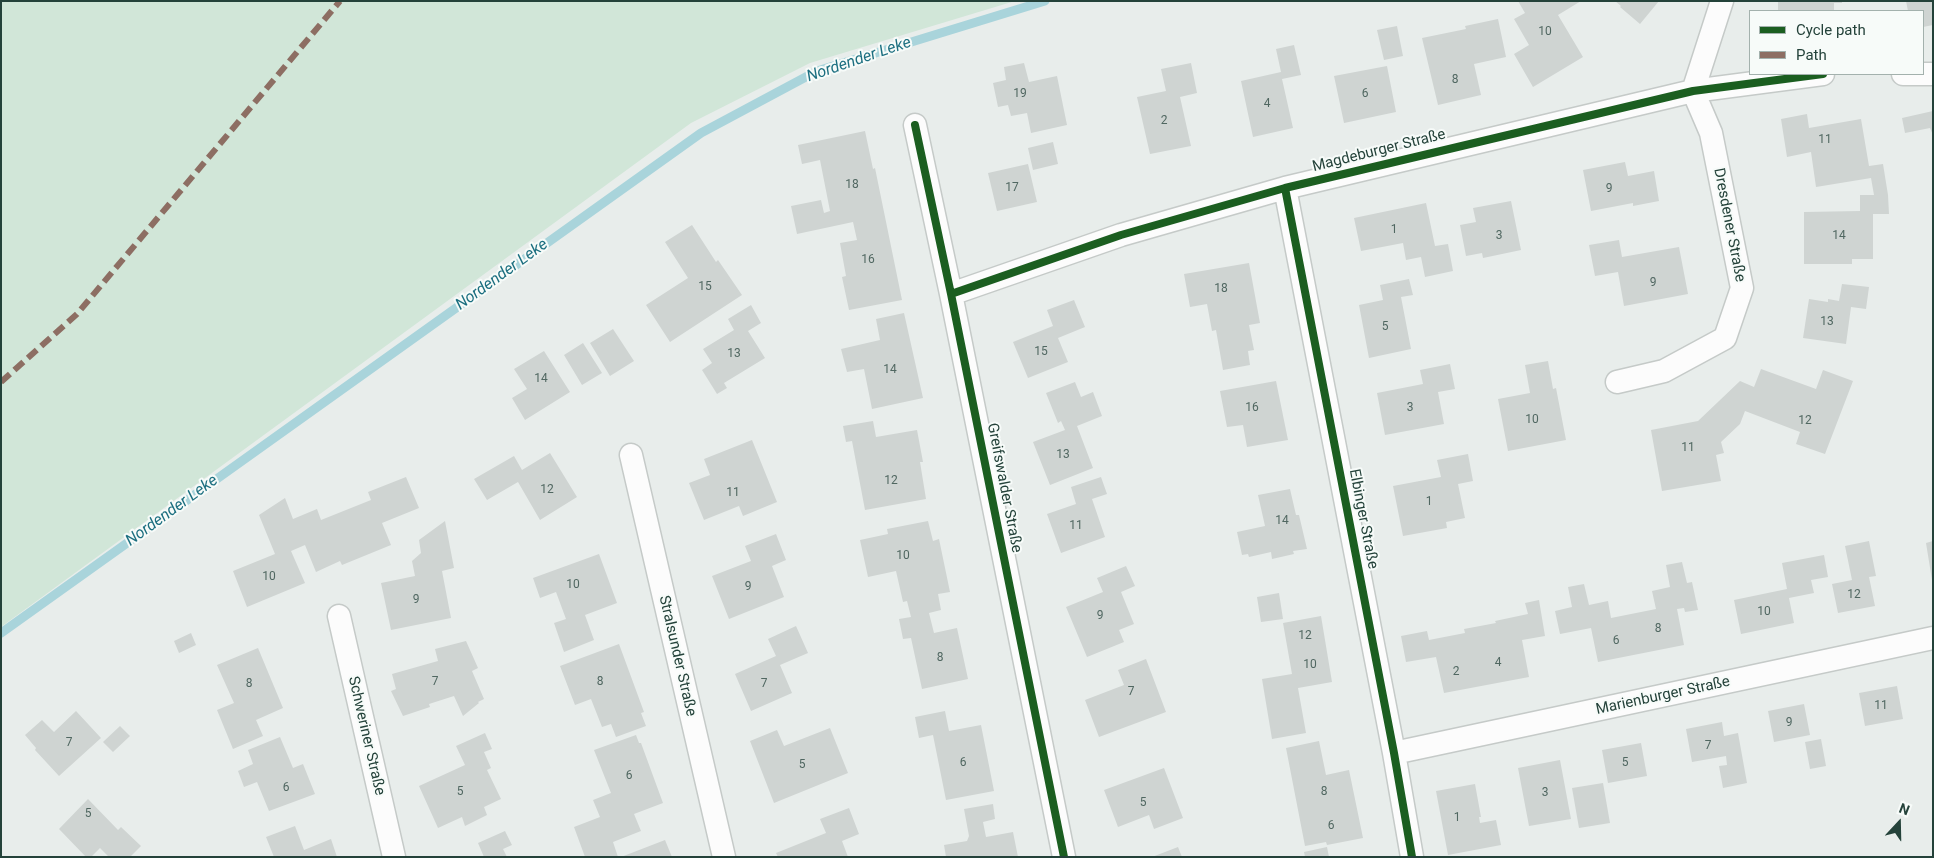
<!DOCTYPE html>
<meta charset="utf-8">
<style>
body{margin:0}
#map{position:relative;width:1934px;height:858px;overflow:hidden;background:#e8edeb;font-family:Roboto,sans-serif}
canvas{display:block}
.frame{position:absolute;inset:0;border:2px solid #24423a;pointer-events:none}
.legend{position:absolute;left:1749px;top:10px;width:175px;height:65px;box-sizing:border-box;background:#f7fbf9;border:1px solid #a3b1ad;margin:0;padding:6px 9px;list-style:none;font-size:15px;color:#24423a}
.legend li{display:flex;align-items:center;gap:10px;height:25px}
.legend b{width:25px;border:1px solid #a3b1ad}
.north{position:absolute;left:1874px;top:798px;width:50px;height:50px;-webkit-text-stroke:4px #f7fbf9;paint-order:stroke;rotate:21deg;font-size:14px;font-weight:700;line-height:20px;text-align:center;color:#24423a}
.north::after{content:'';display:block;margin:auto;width:18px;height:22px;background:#24423a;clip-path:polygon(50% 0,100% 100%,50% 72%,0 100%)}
</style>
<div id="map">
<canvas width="1934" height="858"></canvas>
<div class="frame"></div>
<ul class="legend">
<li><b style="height:6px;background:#1b5e20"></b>Cycle path</li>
<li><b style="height:6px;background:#8d6e63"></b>Path</li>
</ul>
<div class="north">N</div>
</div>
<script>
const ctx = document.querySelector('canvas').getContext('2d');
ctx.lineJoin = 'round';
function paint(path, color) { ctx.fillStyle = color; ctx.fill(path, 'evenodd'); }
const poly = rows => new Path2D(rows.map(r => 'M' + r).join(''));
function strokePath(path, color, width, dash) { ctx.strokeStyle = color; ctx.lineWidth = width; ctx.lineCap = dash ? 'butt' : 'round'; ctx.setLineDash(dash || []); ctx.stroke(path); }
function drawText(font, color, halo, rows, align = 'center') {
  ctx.font = font + ' Roboto,sans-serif'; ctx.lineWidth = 4; ctx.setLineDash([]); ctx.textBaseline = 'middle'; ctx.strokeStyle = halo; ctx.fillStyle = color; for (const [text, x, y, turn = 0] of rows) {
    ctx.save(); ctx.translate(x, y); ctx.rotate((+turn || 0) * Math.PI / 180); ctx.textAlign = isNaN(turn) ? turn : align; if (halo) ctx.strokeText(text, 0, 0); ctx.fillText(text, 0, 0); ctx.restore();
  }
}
paint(poly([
 [1,1,1015,1,810,63,691,123,1,627]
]), '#d1e6d8');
strokePath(poly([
 [1,633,701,133,817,71,1045,1]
]), '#a9d4db', 9);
paint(poly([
 [1518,1,1581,1,1558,15,1583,57,1533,87,1514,54,1529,45,1514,19,1525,13],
 [1615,1,1659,1,1640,24,1620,7,1621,6],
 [1778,1,1842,1,1842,3,1834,3,1834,11,1778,11],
 [1906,1,1933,1,1933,25,1923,27,1923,11,1908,11],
 [1498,19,1506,57,1474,64,1481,95,1438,105,1422,38,1466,29,1465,26],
 [1397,26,1403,56,1384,60,1377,30],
 [1294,45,1301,75,1282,79,1293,128,1253,137,1241,81,1281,72,1276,49],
 [1024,63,1029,82,1057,76,1067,125,1031,133,1027,113,1011,116,1008,105,998,107,993,83,1006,80,1004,67],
 [1191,63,1197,93,1180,97,1191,146,1150,154,1137,97,1166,91,1161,69],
 [1387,66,1396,112,1344,123,1334,76],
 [1933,111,1933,135,1930,128,1905,133,1902,118],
 [1807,114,1809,128,1861,119,1869,166,1883,164,1888,195,1889,214,1873,214,1873,259,1852,259,1852,264,1804,264,1804,212,1860,211,1860,195,1874,195,1871,178,1816,187,1811,152,1787,157,1781,119],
 [865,131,873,169,875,168,902,300,849,310,842,277,846,276,840,243,857,240,853,222,797,234,791,206,821,200,824,213,830,211,820,160,802,164,798,145],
 [1053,142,1058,164,1033,170,1028,148],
 [1625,162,1628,176,1654,171,1659,201,1633,206,1633,203,1591,211,1583,170],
 [1028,164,1037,202,997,211,988,173],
 [1511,201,1521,250,1483,258,1482,253,1466,256,1460,225,1476,222,1473,208],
 [1426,203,1435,246,1448,244,1453,271,1425,277,1421,257,1406,260,1403,243,1361,251,1354,218],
 [692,225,716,262,718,260,742,295,670,342,646,305,688,278,665,242],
 [1619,240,1622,257,1679,247,1688,294,1624,306,1618,272,1595,276,1589,245],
 [1249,263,1260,323,1249,325,1254,350,1248,351,1250,365,1223,370,1216,330,1212,331,1207,304,1190,307,1184,274],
 [1409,279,1413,295,1401,297,1411,349,1369,358,1359,305,1383,300,1380,285],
 [1842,284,1869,287,1866,309,1851,307,1846,344,1803,338,1809,299,1828,302,1828,299,1839,301],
 [1074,300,1085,327,1058,338,1068,362,1028,378,1013,342,1053,326,1047,310],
 [751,305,761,323,748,331,765,358,724,383,727,388,717,394,702,370,712,363,703,349,734,330,728,319],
 [904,313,923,398,872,409,864,369,847,372,841,349,880,340,876,319],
 [613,329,634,361,610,376,590,343],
 [583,343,602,373,582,385,564,355],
 [544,351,570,392,525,420,512,398,527,389,514,369],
 [1548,361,1553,389,1556,388,1566,440,1508,451,1498,399,1530,393,1525,365],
 [1450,364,1455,389,1438,392,1444,424,1385,435,1377,393,1423,384,1420,370],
 [1761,369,1816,389,1823,370,1853,381,1825,454,1796,444,1800,432,1745,411,1740,424,1721,442,1724,453,1716,455,1721,481,1662,491,1651,430,1698,421,1740,381,1754,387],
 [1276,381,1288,440,1247,447,1243,425,1227,427,1220,391],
 [1075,382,1081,397,1093,392,1102,416,1077,426,1093,468,1050,485,1033,442,1065,430,1061,421,1058,423,1046,393],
 [873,421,876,437,917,430,923,462,920,462,926,499,865,510,852,441,846,442,843,426],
 [752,440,777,502,743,516,739,506,704,520,689,483,710,475,704,459],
 [550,453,577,497,540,520,518,482,487,500,474,479,514,456,522,470],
 [1468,454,1473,481,1458,484,1465,518,1446,522,1447,528,1403,536,1393,486,1441,477,1437,460],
 [406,477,419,508,382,523,391,545,342,565,340,561,316,572,305,545,291,551,305,583,247,607,233,571,275,554,259,515,285,498,293,519,317,509,321,520,371,500,368,492],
 [1101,477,1107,494,1092,499,1105,537,1061,553,1047,514,1076,504,1071,487],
 [1290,489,1296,515,1299,515,1307,549,1293,551,1294,554,1272,559,1271,552,1249,557,1248,554,1242,555,1237,532,1265,526,1258,495],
 [445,521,454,568,442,571,451,618,391,630,381,583,415,576,412,561,421,553,419,540],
 [928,521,933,541,939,539,950,592,938,594,941,610,929,613,934,633,957,628,968,679,922,689,911,638,903,639,899,619,911,617,907,601,903,602,896,571,868,577,860,540,888,534,887,529],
 [776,534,786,560,772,566,784,597,729,619,712,576,751,561,745,546],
 [1869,541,1876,576,1869,577,1875,606,1838,613,1832,584,1852,580,1845,546],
 [1933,541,1933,580,1932,580,1926,543],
 [599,554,617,603,585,615,594,640,564,652,554,623,566,619,556,592,540,598,533,578],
 [1824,555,1828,577,1811,580,1814,593,1789,598,1794,623,1741,634,1734,600,1787,589,1782,563],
 [1682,562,1687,583,1692,582,1698,610,1685,612,1684,608,1677,609,1684,645,1598,662,1591,628,1560,634,1555,611,1572,607,1568,587,1584,584,1589,605,1608,601,1611,618,1656,609,1652,591,1670,587,1666,565],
 [1126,566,1135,586,1121,592,1134,624,1119,630,1124,642,1087,657,1066,607,1103,592,1097,578],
 [1279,593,1283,619,1261,622,1257,597],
 [1539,600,1545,636,1522,640,1529,677,1444,693,1436,657,1406,662,1401,636,1427,631,1429,640,1465,633,1464,629,1496,623,1495,621,1528,614,1525,603],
 [1321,616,1332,682,1298,688,1306,733,1272,739,1262,679,1292,674,1283,623],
 [796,626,808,653,780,665,792,693,751,711,735,674,776,656,768,639],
 [191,633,196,645,179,653,174,641],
 [466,641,478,668,472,671,484,699,478,702,479,703,463,716,454,696,429,704,430,707,403,716,391,691,396,689,392,674,438,661,435,649],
 [619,644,644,712,641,713,646,726,616,737,611,724,602,727,591,699,575,705,560,666],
 [258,648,283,708,256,720,263,736,233,749,217,710,234,703,217,665],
 [1146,659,1166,712,1099,737,1085,700,1124,685,1118,670],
 [1897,686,1903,719,1865,726,1859,693],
 [1804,704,1810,735,1774,742,1768,711],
 [76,711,101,738,59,776,35,750,36,748,25,735,42,720,54,732],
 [945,711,949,731,981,725,994,791,946,800,933,735,919,738,915,717],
 [1722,722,1724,736,1738,733,1747,783,1723,788,1719,766,1727,765,1726,756,1692,762,1686,729],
 [120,726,130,736,113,752,103,742],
 [830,728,848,773,774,803,750,741,777,730,784,746],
 [485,733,492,749,484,752,491,768,487,770,501,799,484,807,487,815,465,826,462,817,438,828,419,786,465,765,456,746],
 [636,735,639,743,641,743,663,803,634,814,641,831,613,842,618,857,585,857,574,827,600,817,593,800,611,793,594,750],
 [280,737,293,768,303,764,315,794,269,811,257,782,244,787,238,771,253,764,248,750],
 [1821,739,1826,766,1810,769,1805,742],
 [1319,741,1326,775,1349,770,1363,838,1327,845,1326,842,1305,846,1286,748],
 [1641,743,1647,776,1608,783,1602,750],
 [1560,760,1571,819,1529,826,1518,768],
 [1164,768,1183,818,1154,829,1149,815,1118,827,1104,790],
 [1603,783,1610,823,1579,828,1572,788],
 [1475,784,1481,817,1479,817,1480,823,1496,820,1501,845,1448,855,1436,791],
 [88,799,118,830,121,827,141,846,130,857,109,857,100,848,91,857,86,857,59,829],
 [993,804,995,819,983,822,986,837,1013,832,1018,857,946,857,944,845,967,841,969,836,964,809],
 [849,808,859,834,842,841,848,857,778,857,776,853,826,833,820,819],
 [295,826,304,850,331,839,337,857,274,857,266,837],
 [505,831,512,845,503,849,507,857,484,857,478,843],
 [665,840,672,857,621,857],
 [1178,847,1182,857,1152,857],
 [1327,847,1329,857,1305,857,1304,852]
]), '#cfd4d2');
const street = poly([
 [1903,74,1933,74],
 [915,125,951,294,1064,857],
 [1285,188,1394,753,1412,857],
 [951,294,1121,235,1285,188,1693,91,1823,74],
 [1617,382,1664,371,1725,338,1742,288,1711,133,1693,91,1722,1],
 [631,455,724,857],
 [339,616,394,857],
 [1394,753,1933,638]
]);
strokePath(street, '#c5cac8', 25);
strokePath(street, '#fcfcfc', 22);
strokePath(poly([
 [1,382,77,314,340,1]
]), '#8d6e63', 6, [12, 6]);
strokePath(poly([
 [915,125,951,294,1064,857],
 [1285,188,1394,753,1412,857],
 [951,294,1121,235,1285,188,1693,91,1823,74]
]), '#1b5e20', 8);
drawText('12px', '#506761', null, [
 ["10",1545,32],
 ["8",1455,80],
 ["19",1020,94],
 ["6",1365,94],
 ["4",1267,104],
 ["2",1164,121],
 ["11",1825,140],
 ["18",852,185],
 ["17",1012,188],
 ["9",1609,189],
 ["1",1394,230],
 ["3",1499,236],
 ["14",1839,236],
 ["16",868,260],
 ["9",1653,283],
 ["15",705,287],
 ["18",1221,289],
 ["13",1827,322],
 ["5",1385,327],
 ["15",1041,352],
 ["13",734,354],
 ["14",890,370],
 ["14",541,379],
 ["16",1252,408],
 ["3",1410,408],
 ["10",1532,420],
 ["12",1805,421],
 ["11",1688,448],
 ["13",1063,455],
 ["12",891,481],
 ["12",547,490],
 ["11",733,493],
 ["1",1429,502],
 ["14",1282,521],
 ["11",1076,526],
 ["10",903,556],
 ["10",269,577],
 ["10",573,585],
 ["9",748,587],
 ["12",1854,595],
 ["9",416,600],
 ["10",1764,612],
 ["9",1100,616],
 ["8",1658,629],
 ["12",1305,636],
 ["6",1616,641],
 ["8",940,658],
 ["4",1498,663],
 ["10",1310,665],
 ["2",1456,672],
 ["7",435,682],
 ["8",600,682],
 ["8",249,684],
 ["7",764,684],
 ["7",1131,692],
 ["11",1881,706],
 ["9",1789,723],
 ["7",69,743],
 ["7",1708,746],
 ["6",963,763],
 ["5",1625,763],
 ["5",802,765],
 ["6",629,776],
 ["6",286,788],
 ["5",460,792],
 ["8",1324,792],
 ["3",1545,793],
 ["5",1143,803],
 ["5",88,814],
 ["1",1457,818],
 ["6",1331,826]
]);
drawText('15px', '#24423a', '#f7fbf9', [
 ["Magdeburger Straße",1379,151,-14],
 ["Dresdener Straße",1729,225,79],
 ["Greifswalder Straße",1004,488,79],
 ["Elbinger Straße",1363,519,79],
 ["Stralsunder Straße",677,656,77],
 ["Marienburger Straße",1663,696,-12],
 ["Schweriner Straße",366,736,77]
]);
drawText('italic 16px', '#1c6f80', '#f7fbf9', [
 ["Nordender Leke",859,60,-19],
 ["Nordender Leke",502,275,-36],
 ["Nordender Leke",172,511,-36]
]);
</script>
